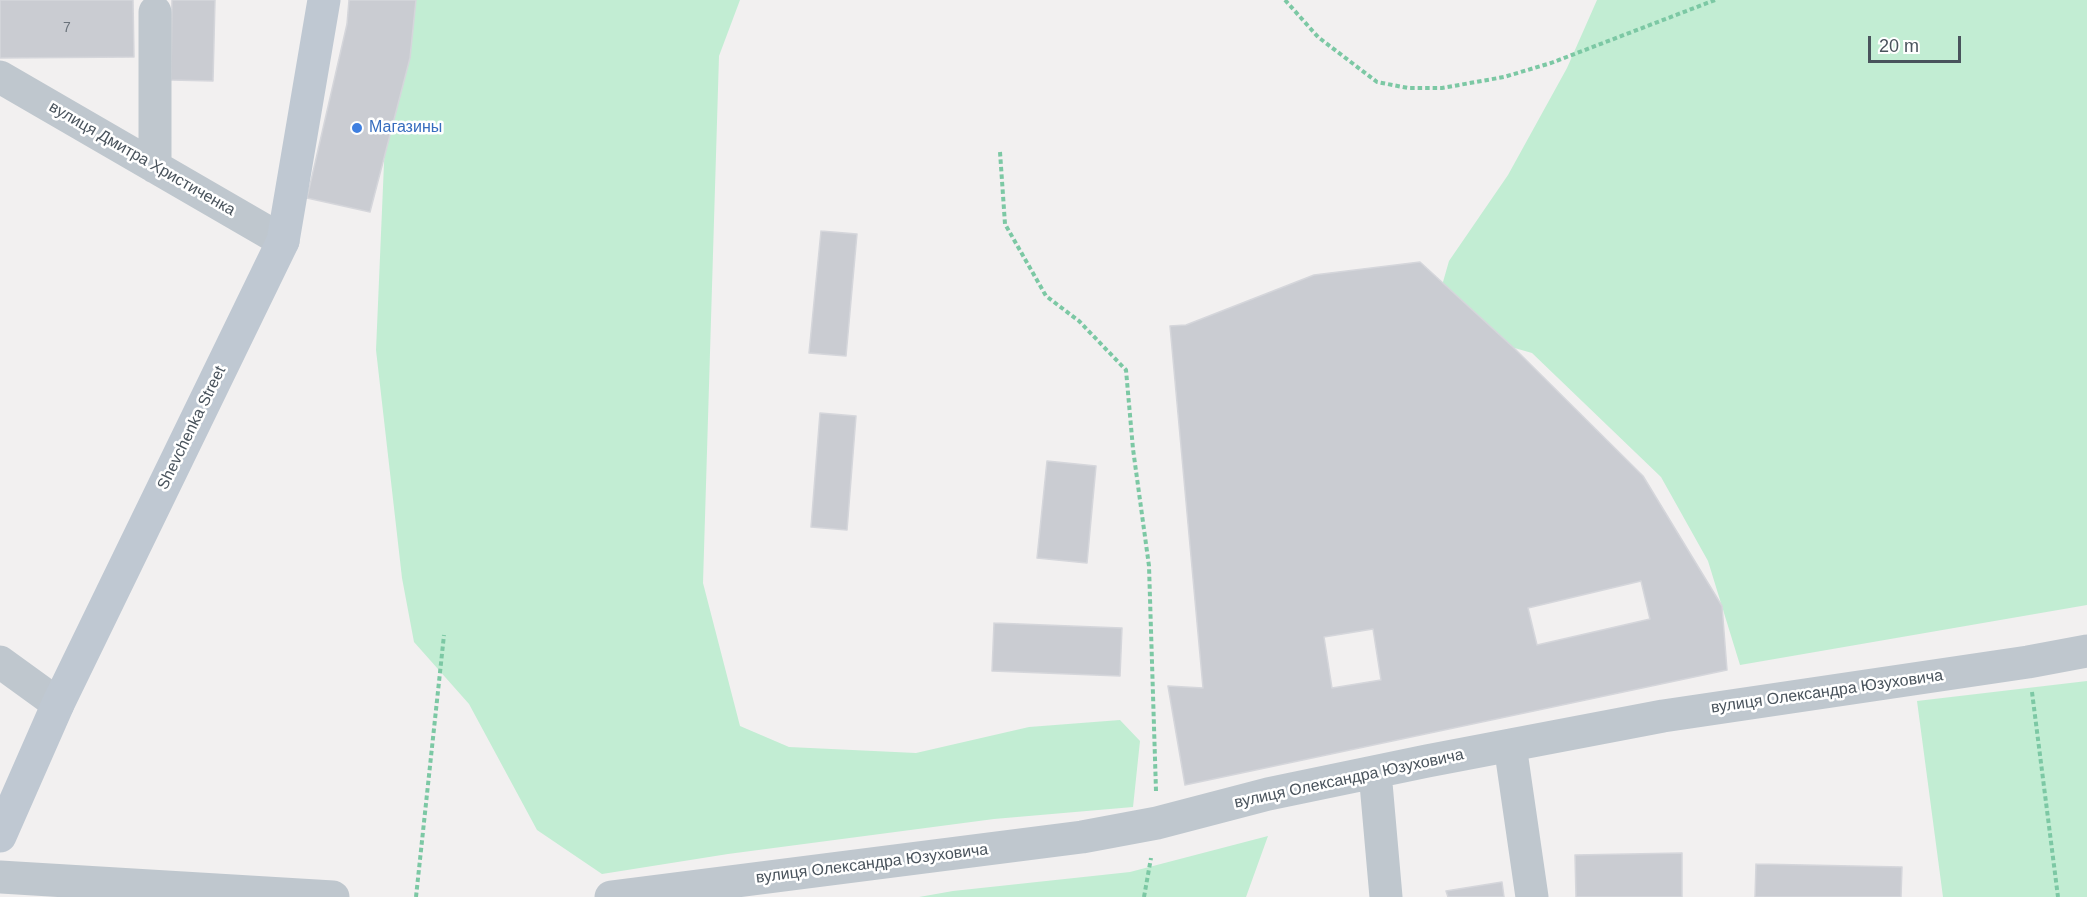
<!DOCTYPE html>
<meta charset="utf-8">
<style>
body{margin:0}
#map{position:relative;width:2087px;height:897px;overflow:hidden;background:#f2f0f0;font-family:Arial,sans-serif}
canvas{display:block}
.scale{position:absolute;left:1868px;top:36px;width:93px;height:27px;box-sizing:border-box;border:3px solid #49535c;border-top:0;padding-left:8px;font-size:18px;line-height:21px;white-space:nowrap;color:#49535c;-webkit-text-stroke:4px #fff;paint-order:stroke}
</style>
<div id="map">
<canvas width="2087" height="897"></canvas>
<div class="scale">20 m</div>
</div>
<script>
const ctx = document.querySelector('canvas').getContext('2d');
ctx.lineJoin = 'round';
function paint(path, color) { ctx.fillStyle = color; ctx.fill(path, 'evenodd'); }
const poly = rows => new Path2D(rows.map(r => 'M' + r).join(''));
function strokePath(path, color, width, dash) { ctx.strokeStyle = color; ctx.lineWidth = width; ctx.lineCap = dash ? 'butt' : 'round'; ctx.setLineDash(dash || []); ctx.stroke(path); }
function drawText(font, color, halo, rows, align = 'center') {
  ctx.font = font + ' Arial,sans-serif'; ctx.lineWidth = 5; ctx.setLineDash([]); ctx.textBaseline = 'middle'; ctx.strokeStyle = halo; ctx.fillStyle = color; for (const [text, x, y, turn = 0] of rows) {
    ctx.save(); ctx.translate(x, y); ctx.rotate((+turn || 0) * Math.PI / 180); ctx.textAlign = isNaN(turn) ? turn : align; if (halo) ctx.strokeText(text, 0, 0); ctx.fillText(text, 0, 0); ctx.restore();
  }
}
paint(poly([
 [391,0,740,0,719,56,703,583,740,726,789,747,916,753,1029,727,1120,720,1140,741,1133,807,994,819,728,854,602,874,537,830,469,704,414,642,402,578,376,350],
 [1597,0,2087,0,2087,605,1740,665,1708,561,1661,477,1532,353,1431,324,1449,261,1508,175,1567,68],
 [2087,681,2087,897,1943,897,1917,701],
 [1268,836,1246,897,919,897,953,891,1130,872]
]), '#c2edd3');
const building = poly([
 [0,0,133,0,134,57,0,58,0,0],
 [172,0,215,0,213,81,171,80,172,0],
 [349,0,416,0,410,58,370,212,307,198,347,24,349,0],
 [821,231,857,234,846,356,809,353,821,231],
 [1420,262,1515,349,1643,476,1722,606,1727,670,1185,785,1168,686,1203,688,1170,326,1186,325,1314,275,1420,262],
 [820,413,856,416,847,530,811,527,820,413],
 [1047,461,1096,466,1087,563,1037,558,1047,461],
 [1641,581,1650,619,1537,645,1528,608,1641,581],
 [994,623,1122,628,1120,676,992,671,994,623],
 [1373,629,1381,680,1332,688,1324,637,1373,629],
 [1682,853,1682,897,1576,897,1575,855,1682,853],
 [1756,864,1902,867,1901,897,1755,897,1756,864],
 [1502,882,1504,897,1448,897,1446,891,1502,882]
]);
paint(building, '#caccd2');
strokePath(building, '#d5d6db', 1.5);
strokePath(poly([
 [1285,0,1318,37,1377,82,1408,88,1442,88,1504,77,1551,63,1715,0],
 [1000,152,1005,224,1046,296,1079,321,1126,370,1133,449,1149,566,1156,791],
 [2032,692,2058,897],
 [416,897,444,635],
 [1144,897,1151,858]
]), '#7cc8a4', 4, [4.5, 3]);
strokePath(poly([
 [155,12,155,167],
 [0,77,283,241],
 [0,662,58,704],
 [1510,745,1532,897],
 [1375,772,1386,897],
 [0,877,333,897],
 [611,897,1082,837,1157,823,1268,794,1427,761,1663,716,2028,662,2087,651]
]), '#bfc7ce', 33);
strokePath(poly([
 [0,836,58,704,283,241,324,0]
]), '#bfc8d2', 33);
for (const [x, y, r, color] of [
 [357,128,6,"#3f7fe0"]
]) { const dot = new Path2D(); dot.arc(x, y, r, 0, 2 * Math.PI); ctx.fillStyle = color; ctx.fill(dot); strokePath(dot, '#fff', 2); }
drawText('14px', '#69717a', null, [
 ["7",67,28]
]);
drawText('16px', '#366cbe', '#fff', [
 ["Магазины",369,128]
], 'left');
drawText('16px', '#49535c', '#fff', [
 ["вулиця Дмитра Христиченка",142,159,30],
 ["Shevchenka Street",192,428,-64],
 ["вулиця Олександра Юзуховича",1827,692,-8],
 ["вулиця Олександра Юзуховича",1349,779,-12],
 ["вулиця Олександра Юзуховича",872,864,-7]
]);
</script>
